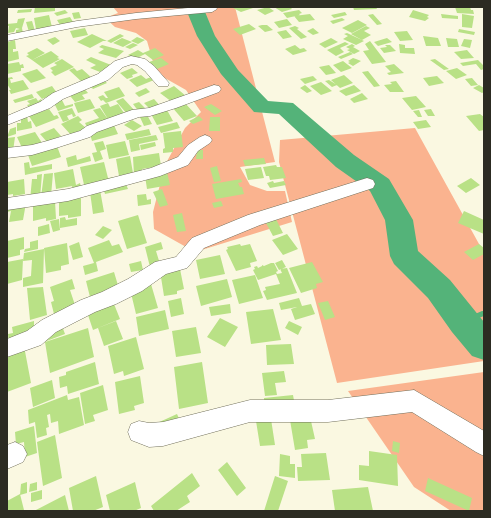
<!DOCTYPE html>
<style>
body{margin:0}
#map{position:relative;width:491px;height:518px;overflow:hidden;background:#faf8e1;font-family:Lato,sans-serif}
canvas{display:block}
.frame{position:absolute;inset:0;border:8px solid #2c2b22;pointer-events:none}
</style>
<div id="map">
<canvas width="491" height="518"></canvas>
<div class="frame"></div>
</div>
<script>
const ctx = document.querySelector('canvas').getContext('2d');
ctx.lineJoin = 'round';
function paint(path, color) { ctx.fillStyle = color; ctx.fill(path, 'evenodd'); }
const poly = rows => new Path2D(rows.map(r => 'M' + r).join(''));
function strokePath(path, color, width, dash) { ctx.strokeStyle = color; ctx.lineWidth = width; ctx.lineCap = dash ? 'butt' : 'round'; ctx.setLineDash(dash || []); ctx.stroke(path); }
paint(poly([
 [113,7,235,7,275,162,240,167,250,185,267,191,285,191,292,222,195,252,154,229,153,212,165,165,185,128,201,112,186,90,163,77,156,72,147,41,136,33,115,27,105,18,118,13],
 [415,128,484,253,484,361,337,383,279,162,280,140],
 [484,372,484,511,451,511,414,487,348,391]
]), '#fab38f');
paint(poly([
 [482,311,484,311,484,316,463,324,461,324,460,322,461,320,482,311]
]), '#54b379');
paint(poly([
 [185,7,203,7,215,36,238,70,268,101,293,103,354,155,389,179,413,220,418,251,450,280,484,322,484,360,472,356,452,332,428,298,394,264,390,256,385,220,370,191,336,167,279,114,254,112,221,74,197,36,185,7]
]), '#54b379');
paint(poly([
 [35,7,55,7,55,11,34,13],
 [235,7,251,7,253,8,241,12,233,8],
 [268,7,274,11,265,15,257,10],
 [274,7,290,7,292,9,282,12],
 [353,7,376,7,377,9,354,10],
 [455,7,470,7,471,10,473,10,474,14,457,13],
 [32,9,31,12,17,13,18,10],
 [65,10,68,13,57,16,54,13],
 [299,10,302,13,299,14,300,15,287,18,283,13],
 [413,10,429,15,427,17,429,18,425,21,409,17],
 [79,12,81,18,74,19,72,13],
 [345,12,347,15,334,18,331,15],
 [310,14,315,20,299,22,294,16],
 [373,14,382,24,377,25,368,15],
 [441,14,458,16,458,19,442,18],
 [462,14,474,16,472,28,462,27],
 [49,15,52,27,36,29,34,18],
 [70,17,73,22,60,25,57,20],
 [25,18,22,28,23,34,16,35,16,30,20,29,16,28,14,32,8,33,9,26,7,26,7,24,17,23,18,19],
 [342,18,345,20,333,24,330,21],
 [287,19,292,25,279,28,274,22],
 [358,20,367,25,352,33,342,28],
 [32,21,35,31,29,32,26,22],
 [249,24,256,29,240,35,233,29],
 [262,25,267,25,273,30,265,32,258,26],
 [295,26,299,28,297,29,307,37,301,39,289,28],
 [366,26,370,28,364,31,371,35,362,40,351,34],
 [85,28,88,35,73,38,70,31],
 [313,28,319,33,313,35,307,31],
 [459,29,475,32,474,35,458,32],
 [286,30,292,37,283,39,277,32],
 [407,31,413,40,400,41,394,32],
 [347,33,364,41,356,45,343,39,348,36,344,34],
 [92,34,107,41,103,41,90,48,77,42],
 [120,34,124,36,111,43,107,41],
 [423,36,438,38,441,46,426,46],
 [55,37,60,41,53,45,47,40],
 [137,37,145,40,138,44,131,41],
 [122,38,132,42,123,47,113,43],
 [331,38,338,42,325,48,319,44],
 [387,38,392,42,378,46,374,42],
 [446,38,457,39,459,47,448,47],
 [464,39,472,40,470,48,461,46],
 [15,40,16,49,13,49,13,52,18,51,19,59,7,62,7,42],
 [370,41,386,62,372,64,363,51,369,50,365,44],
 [345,42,349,44,340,48,344,52,336,56,327,50],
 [133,43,138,45,130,49,125,47],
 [352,44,355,46,353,47,360,51,354,54,347,50,350,49,346,47],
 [399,44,405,45,405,48,414,48,415,54,400,53],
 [102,45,124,51,116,58,98,53,104,49,99,47],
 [295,45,300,49,304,48,307,51,293,55,285,49],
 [385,45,390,45,396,51,384,53,380,48,387,47],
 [37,48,45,53,32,60,26,56,29,55,27,53],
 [155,48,164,55,153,60,145,54,135,59,128,55,138,50,143,53],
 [467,50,474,58,461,59,454,52],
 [51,51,59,57,57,58,60,59,43,68,32,60],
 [350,52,353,54,341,59,338,57],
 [91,57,111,65,100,72,90,68,96,65,86,60],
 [161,58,169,64,157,69,149,62],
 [353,58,356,59,361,61,353,66,348,63,350,62,348,61],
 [62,59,74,67,55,76,51,72,53,71,50,68,57,65,54,63],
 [435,59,449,69,444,70,430,60],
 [478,60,484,66,484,69,481,70,476,64,463,66,460,63],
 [343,61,352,68,341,72,333,65],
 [19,62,20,65,23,64,24,68,21,68,21,71,7,74,7,64],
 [394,64,404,73,389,75,387,73,391,72,385,66],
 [329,65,336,73,326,75,319,67],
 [74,68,77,71,82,69,92,78,83,83,69,70],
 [132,68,138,73,132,75,133,77,127,79,120,73],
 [457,68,467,75,456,79,446,71],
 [37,69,46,78,31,83,22,74],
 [368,71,380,86,374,87,362,72],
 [141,75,146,79,151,77,154,80,137,87,129,80],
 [344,75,353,83,340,88,331,80],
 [313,76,317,80,305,84,300,79],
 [437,76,444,83,429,86,423,78],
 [12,77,13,79,10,79,11,83,23,80,29,89,11,94,9,90,11,90,7,84,7,78],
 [472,78,478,85,471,86,465,79],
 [104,80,107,83,93,89,90,86],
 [329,80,337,85,332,87,325,81],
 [396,81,404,92,390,92,384,85,392,84,390,82],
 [321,82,332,91,321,95,310,86],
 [305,85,312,91,307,93,300,88],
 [354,85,361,91,346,96,339,91],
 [479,85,484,88,484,92,482,93,473,88],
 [52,86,57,93,42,99,36,92],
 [174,86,186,96,172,102,160,93],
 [83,87,88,93,82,95,85,99,75,102,67,92],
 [119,87,125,96,106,103,103,100,101,101,98,97,103,95,106,98,108,98,104,92],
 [146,88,150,92,139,97,135,93],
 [362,93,368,99,354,103,350,99],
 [32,94,34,98,15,103,13,100],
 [416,96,426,107,412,110,402,98],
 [36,98,38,101,41,99,44,104,30,109,27,105,30,104,27,101],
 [61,98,65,106,73,104,73,106,58,111,53,101],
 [123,98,135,111,127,114,116,101],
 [90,99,95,108,78,113,74,103],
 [154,99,161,107,147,108,149,108,144,103],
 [139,102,146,109,139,112,133,104],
 [184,102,197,116,184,121,171,106],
 [108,103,110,107,118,104,126,116,109,121,100,106],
 [211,104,222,111,215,115,204,107],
 [72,108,76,116,73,117,72,114,67,116,69,120,63,122,58,112],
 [100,108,109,121,88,129,85,123,99,118,93,110],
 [49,109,54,116,57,115,59,118,36,127,29,116],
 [431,109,435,116,428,116,424,110],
 [167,110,173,121,157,125,151,114],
 [419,110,422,117,418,117,413,111],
 [146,113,152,124,144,126,139,115],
 [480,114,484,117,484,130,479,131,466,116],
 [27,116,28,122,31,121,32,128,17,131,17,123,21,123,21,120,17,121],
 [78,116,82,120,79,122,86,128,71,135,61,124],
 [199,116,203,120,193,124,189,121],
 [210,117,220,117,220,131,209,131],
 [132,120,142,126,134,131,124,125],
 [426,120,431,127,418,129,413,122],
 [177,122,180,128,161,133,158,127],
 [113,123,118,134,92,141,90,134],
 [16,127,16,134,7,137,10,129],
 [54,128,61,136,47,142,40,134],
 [149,129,151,135,127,140,125,134],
 [181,131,183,147,173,148,173,152,163,153,163,149,165,148,163,133],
 [35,132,44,146,23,150,17,137],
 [156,135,158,140,139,144,140,150,131,152,129,140],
 [15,137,13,151,7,152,7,138],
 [103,141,106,149,100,151,103,159,95,162,92,153,97,152,94,143],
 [125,141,129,155,109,159,106,145],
 [155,142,156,146,141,150,140,145],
 [57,146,61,157,32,166,28,155],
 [197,150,203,150,203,159,196,159],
 [159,153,161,166,142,169,142,174,134,175,133,157],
 [76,155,77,160,90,156,91,161,68,167,66,158],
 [130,156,133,173,119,176,116,159],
 [264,158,266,164,245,166,243,160],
 [29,162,30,168,52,164,52,169,25,175,24,163],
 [104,162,108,178,115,177,116,180,85,189,80,167],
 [276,165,277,167,282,167,286,178,270,180,269,176,266,176,263,167],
 [217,166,221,181,214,182,210,168],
 [261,167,264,178,248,180,245,169],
 [73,169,76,185,80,183,82,191,74,193,72,186,56,189,54,173],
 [167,172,170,185,147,189,145,176],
 [53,173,51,196,41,197,44,174],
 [42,174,40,198,30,200,32,179,37,179,37,175],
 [471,178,480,185,466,193,457,186],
 [24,179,25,194,13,196,13,194,7,195,7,182],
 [241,179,242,182,238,183,240,187,242,187,244,194,216,199,212,184],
 [273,181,274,183,284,181,286,185,270,188,267,183],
 [125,182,128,189,105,194,103,187],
 [162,189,168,205,160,207,153,192],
 [100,190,104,212,93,214,90,192],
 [146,194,147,200,151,199,151,204,138,206,137,195],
 [81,198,81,216,68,218,68,215,59,216,59,201],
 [55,201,56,219,46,221,46,218,33,221,33,205],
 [221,201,223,206,214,208,212,203],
 [26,203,23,220,9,222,11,211,7,212,7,205],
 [464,211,484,220,484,234,458,223],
 [182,213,186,231,177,232,173,215],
 [138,215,147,243,127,249,118,221],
 [65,217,66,220,77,218,77,225,60,228,60,218],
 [59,219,60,230,53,232,50,221],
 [276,219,283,233,273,236,266,223],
 [49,224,50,233,38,236,38,227],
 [103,226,112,230,103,239,95,235],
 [287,234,298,249,283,255,272,240],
 [24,237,24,249,20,250,20,255,7,258,7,241],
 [38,240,38,249,24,252,25,249,30,248,30,242],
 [109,240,112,246,119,244,123,252,96,262,98,271,85,275,83,266,94,263,88,248],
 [79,242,83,257,73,260,69,246],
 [161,242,163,249,156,251,160,264,150,267,145,247],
 [67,243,69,264,61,266,61,270,46,273,44,248],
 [240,244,241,246,250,244,257,261,250,263,251,267,236,271,226,250,228,249,227,247],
 [479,244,484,248,484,254,473,260,464,252],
 [44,249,43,283,23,287,23,278,31,276,32,260,23,261,24,253],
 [220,255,225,274,200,279,196,260],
 [23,259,22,280,7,284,7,262],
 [282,260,286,267,279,270,275,263],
 [141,261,143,270,131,272,129,264],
 [312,262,323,282,316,284,317,288,301,293,289,268],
 [271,263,274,263,278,271,276,272,277,274,282,273,280,269,287,268,297,293,267,300,263,291,266,290,265,287,280,284,276,274,258,280,253,270,255,269,254,267,257,266,258,268,262,266,262,265,264,266],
 [180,269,184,289,177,291,177,294,164,296,160,271],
 [114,272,120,292,87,303,85,298,90,297,86,281],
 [255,275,263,298,239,304,232,280],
 [72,279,75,289,70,290,75,305,54,314,51,302,54,301,50,287],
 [227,279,232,297,201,306,196,286],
 [151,284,158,308,136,314,130,289],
 [43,287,47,315,30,320,27,288],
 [181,298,184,314,171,317,168,301],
 [299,298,302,306,311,304,315,314,295,320,291,309,297,307,281,310,279,303],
 [112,299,120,319,93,330,86,309],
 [328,301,335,317,325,320,318,303],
 [230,304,231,313,211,316,209,307],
 [273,309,281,340,251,344,246,312],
 [165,310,169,329,139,336,136,317],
 [220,318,238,327,225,347,207,337],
 [34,321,34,327,29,329,30,337,9,343,8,334,13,333,12,327],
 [116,321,123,339,104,346,98,328],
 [289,321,302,327,298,335,285,328],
 [62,326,65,334,44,342,42,334],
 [196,327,201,353,176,357,172,331],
 [88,328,94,357,50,373,45,342],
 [136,337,144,369,124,376,123,371,114,374,108,346],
 [291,344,294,364,267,365,266,345],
 [24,346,31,383,7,392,7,352],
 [95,362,99,384,68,394,67,386,60,388,59,377,66,375,66,372],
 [202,362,208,403,179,409,174,367],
 [284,371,286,382,275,383,277,395,265,396,262,373],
 [140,376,144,403,134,406,135,410,119,414,115,382],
 [52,380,55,398,33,407,30,388],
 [103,385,108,410,93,415,95,421,85,424,80,393],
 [67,395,68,400,79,397,84,425,59,434,58,421,51,423,50,414,47,415,49,427,46,428,47,435,37,438,35,422,29,424,28,410],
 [293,395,295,406,265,410,264,398],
 [309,412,315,439,307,440,308,448,295,450,289,414],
 [177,414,181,423,155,424],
 [271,419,275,445,260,446,256,421],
 [34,426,37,453,25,457,24,442,16,444,15,432],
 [55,435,62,478,43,486,37,442],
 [393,441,400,443,399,453,392,451],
 [369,451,397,455,398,486,359,480,359,465,369,466],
 [326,453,330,480,298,481,297,467,302,467,301,454],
 [280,454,290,456,290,464,295,464,295,478,279,476],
 [227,462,246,488,237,496,218,470],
 [192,473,200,486,187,496,190,502,176,511,154,511,151,506],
 [96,476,103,507,93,511,73,511,69,488],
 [275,476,288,481,278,511,264,511],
 [428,478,472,498,469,511,425,491],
 [27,482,27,493,20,495,21,484],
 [37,482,37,490,29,492,30,484],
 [135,482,141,508,134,511,110,511,106,495],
 [368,487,373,511,335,511,332,490],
 [42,490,42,499,31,502,31,493],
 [20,494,24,510,7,511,7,501],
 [65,495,69,511,34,511]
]), '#b9e186');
const street = poly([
 [198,7,216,7,217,9,212,12,136,19,77,27,7,41,7,35,77,21,136,13,198,7],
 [131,56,145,59,154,66,169,83,168,86,158,86,145,71,137,65,132,64,123,67,108,80,63,99,50,108,7,125,7,116,40,102,53,93,98,74,115,61,131,56],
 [214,85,219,86,221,89,219,92,176,108,150,116,139,117,97,132,90,137,56,148,32,155,7,158,7,148,32,145,47,141,80,131,87,126,132,110,149,108,214,85],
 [205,135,210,137,212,140,210,143,198,151,188,165,160,176,68,201,7,210,7,198,68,189,151,168,178,157,188,145,200,137,205,135],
 [367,178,373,180,375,184,373,188,260,225,204,248,187,268,166,274,142,291,116,304,95,312,56,332,41,345,7,357,7,339,27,331,42,320,81,300,102,292,128,279,155,262,176,257,192,238,248,215,367,178],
 [414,390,484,431,484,456,476,452,412,412,328,422,250,422,163,446,149,447,131,440,128,432,131,424,139,421,149,423,163,422,250,400,328,400,414,390],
 [15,442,23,446,27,454,23,462,7,469,7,445,15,442]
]);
strokePath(street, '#72705c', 1);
paint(street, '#fff');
</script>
